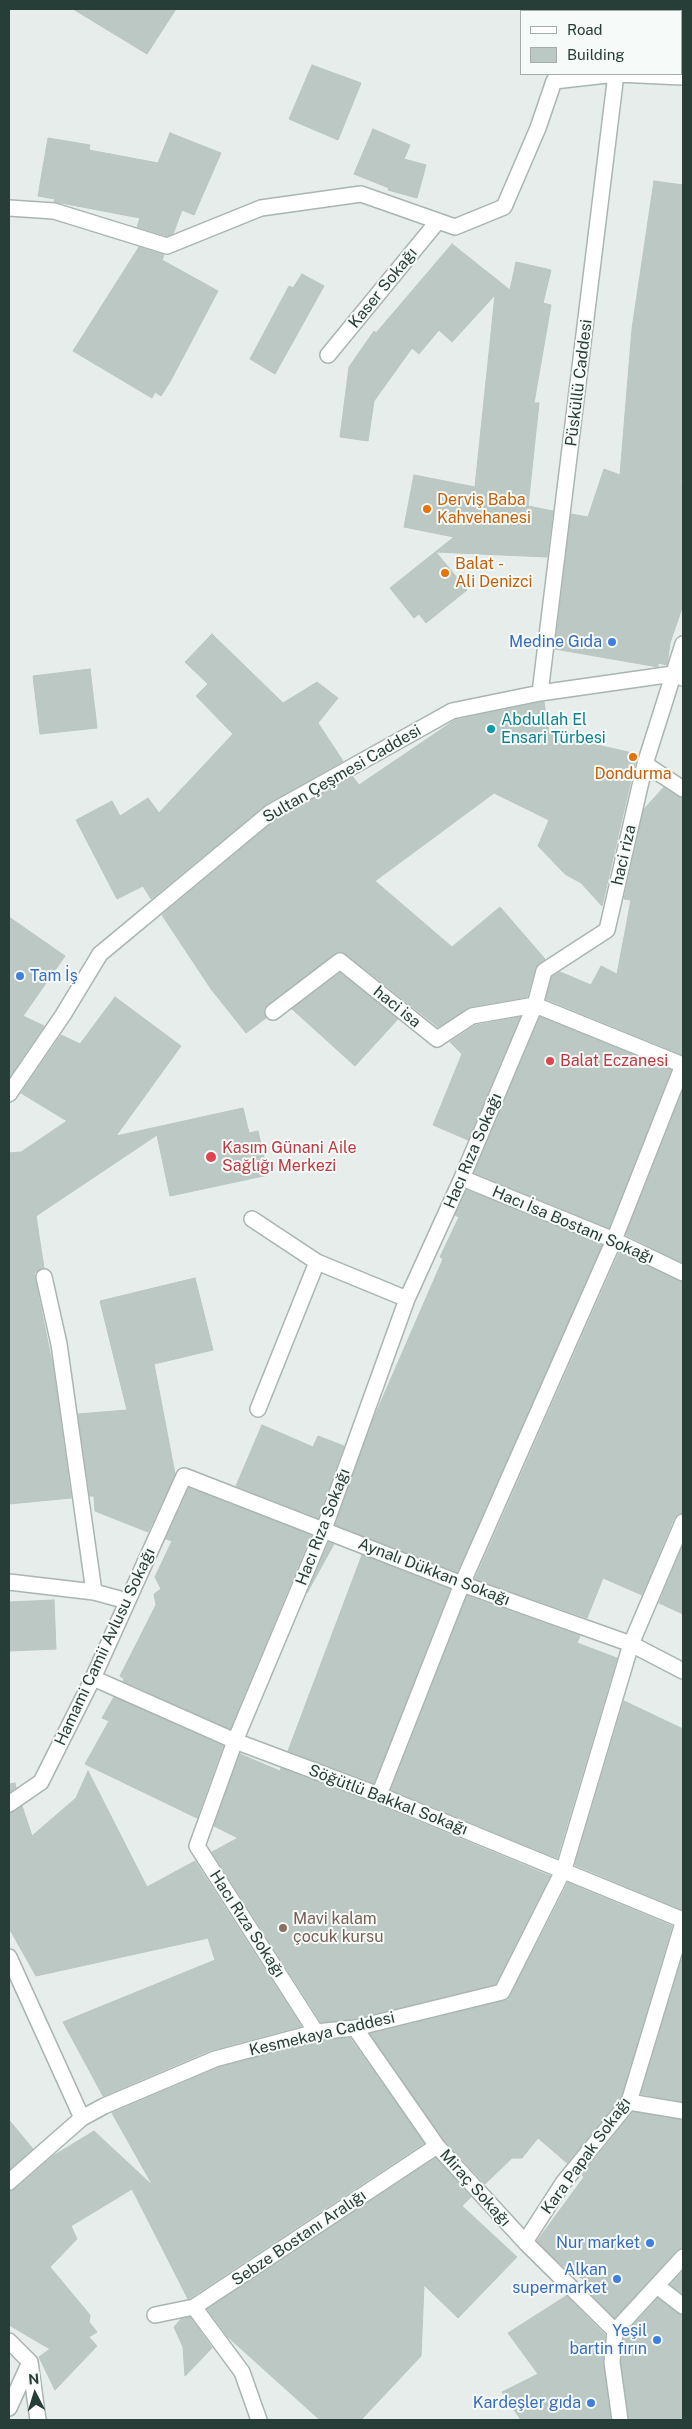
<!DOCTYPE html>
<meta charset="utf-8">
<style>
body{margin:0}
#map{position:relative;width:692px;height:2429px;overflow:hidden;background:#e6edea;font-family:"Public Sans",sans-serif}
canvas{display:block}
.frame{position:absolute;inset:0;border:10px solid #273d37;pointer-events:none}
.legend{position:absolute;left:520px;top:10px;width:162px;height:65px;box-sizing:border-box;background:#f6faf8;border:1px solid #a3aeab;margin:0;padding:6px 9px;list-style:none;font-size:15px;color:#273d37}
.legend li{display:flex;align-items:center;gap:10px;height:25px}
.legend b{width:25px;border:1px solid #a3aeab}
.north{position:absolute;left:10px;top:2369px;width:50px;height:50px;-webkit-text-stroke:4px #f6faf8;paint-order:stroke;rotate:355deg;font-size:14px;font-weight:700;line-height:20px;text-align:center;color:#273d37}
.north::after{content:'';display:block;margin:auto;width:18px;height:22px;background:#273d37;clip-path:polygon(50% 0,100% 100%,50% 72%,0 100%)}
</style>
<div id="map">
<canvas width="692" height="2429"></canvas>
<div class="frame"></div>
<ul class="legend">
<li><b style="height:6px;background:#fff"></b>Road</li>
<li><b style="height:14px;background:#bcc8c3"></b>Building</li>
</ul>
<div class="north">N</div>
</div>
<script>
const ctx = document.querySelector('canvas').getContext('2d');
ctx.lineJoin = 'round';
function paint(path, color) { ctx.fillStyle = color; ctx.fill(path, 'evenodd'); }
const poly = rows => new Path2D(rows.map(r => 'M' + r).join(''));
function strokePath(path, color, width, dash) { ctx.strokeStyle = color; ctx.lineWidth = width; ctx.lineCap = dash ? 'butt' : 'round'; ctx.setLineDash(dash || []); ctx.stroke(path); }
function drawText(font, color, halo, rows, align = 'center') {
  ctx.font = font + ' "Public Sans",sans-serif'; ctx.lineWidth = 4; ctx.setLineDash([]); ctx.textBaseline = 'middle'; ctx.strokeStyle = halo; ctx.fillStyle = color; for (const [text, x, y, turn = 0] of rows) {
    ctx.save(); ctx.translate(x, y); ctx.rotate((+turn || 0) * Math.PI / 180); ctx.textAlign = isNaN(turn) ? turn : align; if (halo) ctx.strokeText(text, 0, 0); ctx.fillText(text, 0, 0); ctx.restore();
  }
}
const building = poly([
 [73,9,176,9,147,54,73,9],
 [312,65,361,83,338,140,289,119,312,65],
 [373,129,410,145,404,159,426,165,417,198,388,190,389,188,354,174,373,129],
 [170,133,221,153,194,215,182,210,173,234,167,236,137,227,140,218,61,203,54,202,55,199,38,196,48,138,90,145,89,150,158,163,170,133],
 [654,181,683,185,683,452,681,483,683,484,683,605,670,643,667,665,658,663,658,667,555,649,571,514,588,517,604,469,620,475,632,329,654,181],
 [452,244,510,290,516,262,551,270,543,303,551,305,534,403,539,403,528,506,553,511,547,557,436,552,467,590,426,623,419,614,414,618,390,588,454,537,404,527,414,475,475,487,495,295,452,342,439,330,419,354,412,348,374,401,368,441,340,437,349,367,374,331,376,333,452,244],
 [139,247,164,255,162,260,218,291,171,380,161,396,155,392,152,398,73,351,139,247],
 [302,274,324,286,275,374,250,359,289,286,293,288,302,274],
 [212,634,283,703,317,682,338,698,318,723,343,761,265,805,151,899,143,886,117,899,76,820,112,801,120,816,148,798,159,813,233,734,196,696,208,684,185,662,212,634],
 [90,669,97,728,40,734,33,676,90,669],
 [542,702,544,702,549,734,637,754,602,906,581,883,565,874,538,846,549,820,494,793,375,881,452,947,500,907,545,959,535,969,527,997,470,1007,438,1027,346,954,338,952,267,1005,264,1009,266,1018,246,1033,211,989,162,915,276,820,353,777,359,785,455,720,542,702],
 [664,787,683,798,683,1055,546,999,552,977,560,972,591,985,601,966,617,974,631,900,624,899,644,809,664,787],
 [9,917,65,956,23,1016,44,1026,9,1078,9,917],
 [340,973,398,1019,355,1066,292,1009,340,973],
 [115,997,181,1046,116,1136,243,1108,249,1133,258,1131,268,1175,170,1196,157,1135,36,1216,44,1268,34,1273,35,1279,53,1367,71,1498,9,1504,9,1153,21,1152,67,1121,21,1093,61,1035,80,1044,115,997],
 [520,1017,468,1140,433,1125,462,1054,450,1042,476,1025,520,1017],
 [540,1017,671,1070,609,1228,474,1173,540,1017],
 [683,1090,683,1263,626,1235,683,1090],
 [467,1190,602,1245,457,1572,335,1525,373,1420,443,1259,440,1257,459,1217,455,1215,467,1190],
 [619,1253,683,1282,683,1513,674,1518,642,1595,603,1578,587,1618,475,1579,619,1253],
 [195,1278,213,1350,154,1364,175,1474,148,1532,95,1511,94,1496,90,1496,78,1414,127,1410,100,1301,195,1278],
 [262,1425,313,1447,318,1436,344,1446,318,1518,236,1486,262,1425],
 [189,1488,311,1535,230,1729,123,1681,124,1679,120,1676,156,1605,154,1594,161,1589,155,1577,172,1541,166,1539,189,1488],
 [329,1542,334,1544,307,1593,329,1542],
 [683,1545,683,1614,659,1603,683,1545],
 [362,1555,450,1589,374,1783,288,1751,362,1555],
 [467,1596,580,1636,577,1643,617,1658,557,1858,391,1790,467,1596],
 [54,1600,56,1649,9,1651,9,1602,54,1600],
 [114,1697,223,1746,197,1818,85,1764,109,1721,102,1718,114,1697],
 [624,1701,683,1729,683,1910,575,1865,624,1701],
 [240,1754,280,1771,281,1768,376,1804,550,1876,496,1984,353,2019,321,2022,212,1852,238,1838,214,1826,240,1754],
 [88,1771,147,1887,195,1861,301,2026,211,2050,103,2096,63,2022,215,1960,208,1938,36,1976,9,1928,9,1813,22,1806,32,1836,76,1798,88,1771],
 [15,1783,16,1788,9,1793,9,1784,15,1783],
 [568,1883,672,1926,621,2098,567,2163,538,2138,522,2158,512,2158,485,2184,444,2140,370,2034,508,2000,568,1883],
 [683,1955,683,2102,641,2094,683,1955],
 [350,2038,424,2143,190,2298,188,2299,132,2189,71,2226,77,2239,50,2267,90,2315,89,2322,97,2332,89,2337,97,2346,55,2390,39,2357,50,2349,9,2325,9,2191,15,2189,53,2156,94,2131,153,2186,112,2113,218,2068,318,2041,350,2038],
 [633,2112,683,2120,683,2248,676,2251,615,2318,582,2285,587,2282,559,2263,537,2241,584,2177,582,2175,633,2112],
 [9,2120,33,2149,9,2170,9,2120],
 [436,2158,471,2197,462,2206,517,2257,458,2318,424,2285,421,2356,361,2420,320,2420,228,2337,207,2309,436,2158],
 [683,2271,683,2294,670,2285,683,2271],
 [566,2296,605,2335,603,2363,611,2420,521,2420,502,2392,538,2374,508,2333,566,2296],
 [658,2298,677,2313,683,2315,683,2420,629,2420,621,2362,624,2335,658,2298],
 [190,2317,212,2348,185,2376,183,2347,174,2327,181,2319,190,2317]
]);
paint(building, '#bcc8c3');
strokePath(building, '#b9c6c1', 1);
const minor = poly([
 [624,11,624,9],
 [617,74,683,77],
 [9,208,54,211,167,246,261,208,361,194,455,227,504,207,538,128,554,81,616,74],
 [328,355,438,221],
 [540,693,616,74],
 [645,764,683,789],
 [535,1005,683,1065],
 [273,1012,340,961,437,1039,472,1016,535,1005],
 [9,1094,63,1015,100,954,271,812,452,711,540,693,673,674,683,678],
 [462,1178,614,1240,683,1273],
 [252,1219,317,1262,407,1299],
 [44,1277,59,1344,94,1592],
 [258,1409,317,1262],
 [9,1582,94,1592,127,1601],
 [93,1678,235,1741,379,1795,683,1920],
 [379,1795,462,1584,614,1240,683,1065],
 [9,1804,41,1782,93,1678,184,1476,462,1584,631,1644,683,1671],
 [9,1957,82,2118],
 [355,2028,437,2146,525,2242,615,2331],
 [316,2032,197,1846,235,1741,324,1529,407,1299,462,1178,535,1005,544,971,607,930,645,764,683,644],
 [629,2102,683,2111],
 [9,2182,82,2118,104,2106,215,2059,316,2032,355,2028,502,1992,564,1869,631,1644,683,1522],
 [525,2242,563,2183,629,2102,683,1923],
 [657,2286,683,2306],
 [194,2307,242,2372,259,2420],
 [155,2315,194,2307,437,2146],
 [9,2341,30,2362,38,2420],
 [9,2408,30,2362],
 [620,2420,612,2362,615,2331,683,2257]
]);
strokePath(minor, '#a9b5b1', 18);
strokePath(minor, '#fff', 15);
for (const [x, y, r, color] of [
 [427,509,5,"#e8710a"],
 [445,573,5,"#e8710a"],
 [612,642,5,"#3f7fe0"],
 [491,729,5,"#0f9aa8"],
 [633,757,5,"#e8710a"],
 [20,976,5,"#3f7fe0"],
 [550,1061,5,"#e0444e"],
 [211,1157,6,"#e0444e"],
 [283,1928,5,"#8d6e63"],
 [650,2243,5,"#3f7fe0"],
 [617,2279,5,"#3f7fe0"],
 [657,2340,5,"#3f7fe0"],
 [591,2403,5,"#3f7fe0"]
]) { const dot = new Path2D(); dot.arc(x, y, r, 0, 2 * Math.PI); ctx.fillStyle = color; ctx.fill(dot); strokePath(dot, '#f6faf8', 2); }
drawText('16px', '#273d37', '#f6faf8', [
 ["Kaser Sokağı",383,288,-51],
 ["Püsküllü Caddesi",579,383,-83],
 ["Sultan Çeşmesi Caddesi",342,774,-30],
 ["haci riza",624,855,-77],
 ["haci isa",397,1007,39],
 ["Hacı Rıza Sokağı",473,1151,-67],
 ["Hacı İsa Bostanı Sokağı",573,1225,23],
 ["Hacı Rıza Sokağı",323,1527,-69],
 ["Aynalı Dükkan Sokağı",434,1572,21],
 ["Hamami Camii Avlusu Sokağı",105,1647,-65],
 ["Söğütlü Bakkal Sokağı",388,1800,21],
 ["Hacı Rıza Sokağı",247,1924,57],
 ["Kesmekaya Caddesi",322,2034,-13],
 ["Kara Papak Sokağı",586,2156,-54],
 ["Miraç Sokağı",475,2188,48],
 ["Sebze Bostanı Aralığı",299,2238,-34]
]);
drawText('16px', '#c56008', '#f6faf8', [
 ["Derviş Baba",437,500],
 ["Kahvehanesi",437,518],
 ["Balat -",455,564],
 ["Ali Denizci",455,582],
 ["Dondurma",633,774,"center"]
], 'left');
drawText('16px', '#366cbe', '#f6faf8', [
 ["Medine Gıda",602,642],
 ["Tam İş",30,976,"left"],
 ["Nur market",640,2243],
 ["Alkan",607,2270],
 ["supermarket",607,2288],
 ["Yeşil",647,2331],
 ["bartin fırın",647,2349],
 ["Kardeşler gıda",581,2403]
], 'right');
drawText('16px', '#0d838f', '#f6faf8', [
 ["Abdullah El",501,720],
 ["Ensari Türbesi",501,738]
], 'left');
drawText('16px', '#be3a42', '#f6faf8', [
 ["Balat Eczanesi",560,1061],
 ["Kasım Günani Aile",222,1148],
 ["Sağlığı Merkezi",222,1166]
], 'left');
drawText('16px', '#785e54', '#f6faf8', [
 ["Mavi kalam",293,1919],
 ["çocuk kursu",293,1937]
], 'left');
</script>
